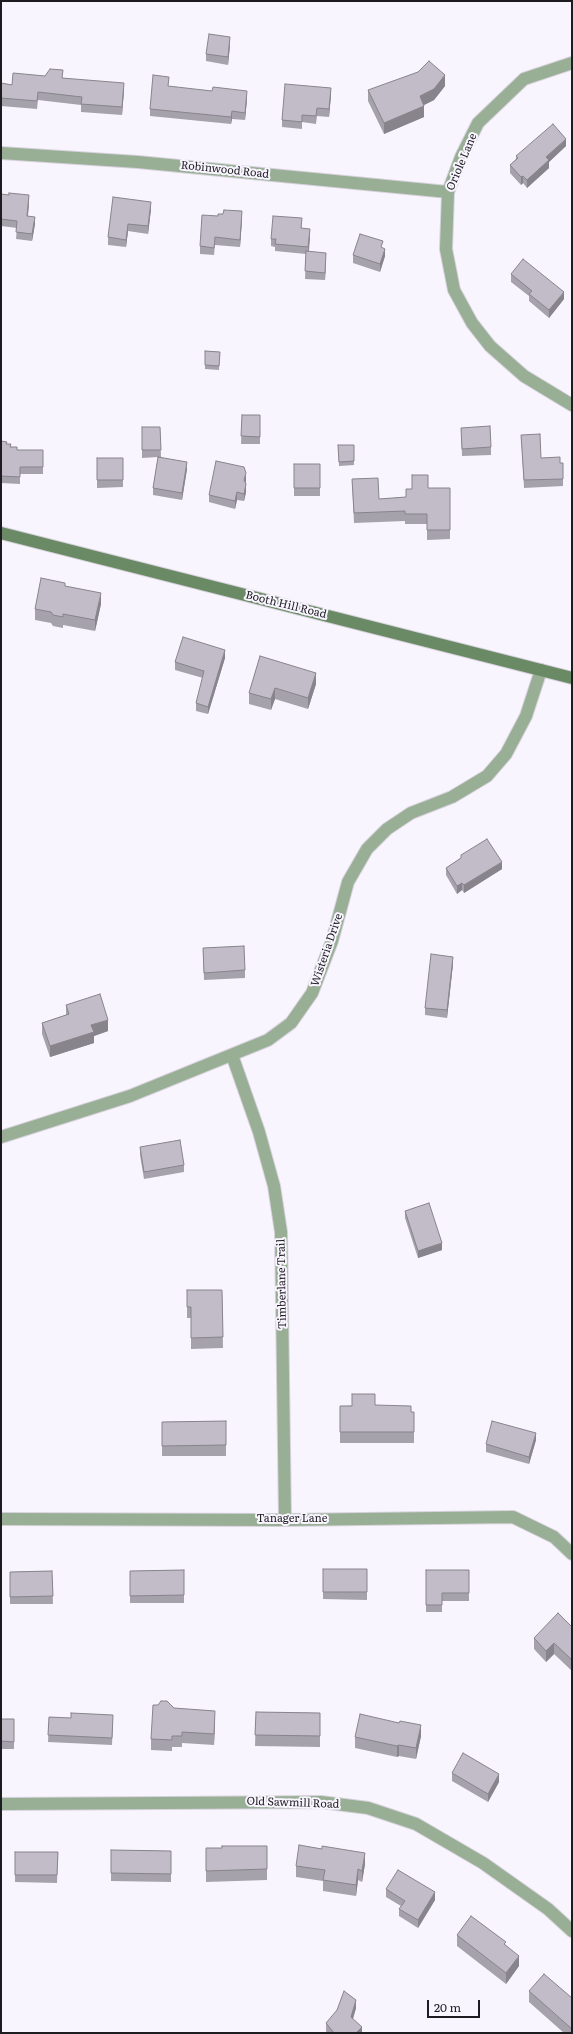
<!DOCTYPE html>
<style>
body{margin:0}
#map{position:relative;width:573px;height:2034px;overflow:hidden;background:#f9f5ff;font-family:Literata,serif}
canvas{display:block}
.frame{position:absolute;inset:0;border:2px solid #1d1c20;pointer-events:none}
.scale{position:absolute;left:427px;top:2000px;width:53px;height:18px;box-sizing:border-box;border:2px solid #1d1c20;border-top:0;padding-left:5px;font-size:12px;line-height:14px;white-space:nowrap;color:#1d1c20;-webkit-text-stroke:3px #f9f5ff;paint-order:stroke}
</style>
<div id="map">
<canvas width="573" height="2034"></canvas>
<div class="frame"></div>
<div class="scale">20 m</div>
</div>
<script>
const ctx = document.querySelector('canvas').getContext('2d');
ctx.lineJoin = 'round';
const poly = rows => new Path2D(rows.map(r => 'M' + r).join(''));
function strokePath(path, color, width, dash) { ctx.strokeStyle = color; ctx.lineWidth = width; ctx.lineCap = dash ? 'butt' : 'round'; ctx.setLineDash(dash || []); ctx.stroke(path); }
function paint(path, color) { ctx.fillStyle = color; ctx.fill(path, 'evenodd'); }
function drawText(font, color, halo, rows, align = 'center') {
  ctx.font = font + ' Literata,serif'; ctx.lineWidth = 4; ctx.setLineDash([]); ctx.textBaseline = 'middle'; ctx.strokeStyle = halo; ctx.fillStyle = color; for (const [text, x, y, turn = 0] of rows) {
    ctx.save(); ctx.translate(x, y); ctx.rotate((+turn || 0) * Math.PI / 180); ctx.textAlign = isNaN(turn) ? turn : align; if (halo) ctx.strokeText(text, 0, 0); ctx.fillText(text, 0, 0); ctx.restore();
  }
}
const street = poly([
 [572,63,524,79,478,123,461,157,448,192,446,249,454,290,472,323,490,346,524,376,572,405],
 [1,153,138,162,448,192],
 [232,1055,259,1132,274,1186,281,1232,285,1520],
 [1,1137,130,1096,268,1040,291,1023,312,993,332,941,348,882,367,849,387,829,411,813,452,797,487,776,506,754,526,716,541,670],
 [1,1519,285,1520,513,1517,554,1537,572,1554],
 [1,1804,321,1802,368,1808,416,1824,483,1863,548,1909,572,1931]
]);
const secondary = poly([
 [1,533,572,678]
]);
strokePath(street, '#d6d2db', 14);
strokePath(secondary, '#d6d2db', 14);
strokePath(street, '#98ae95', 12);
strokePath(secondary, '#6a8a66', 12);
paint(poly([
 [230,45,228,65,206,61,206,54],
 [63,78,124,90,122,115,81,112,81,105,38,100,37,109,1,106,1,83,12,85],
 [445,86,434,100,424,105,424,117,384,134,368,101,368,90],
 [168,87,247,99,245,120,232,119,231,124,150,116,150,109],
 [331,95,329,117,317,116,316,124,302,122,302,129,282,127,282,120],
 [566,146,549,162,549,168,527,188,523,183,521,185,510,173,510,165,516,159,516,156],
 [1,194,29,203,28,216,35,224,32,241,16,239,17,228,1,226],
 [151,209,148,234,128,231,126,247,108,245,108,237],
 [218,216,242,219,240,247,215,245,214,255,200,254,200,246],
 [302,226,301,228,310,237,309,252,326,261,325,280,305,279,306,254,275,251,275,247,271,246,271,239],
 [383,248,385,256,380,272,353,263,353,255],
 [511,274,564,299,549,318,529,301,529,296,511,282],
 [205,351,220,352,219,370,205,369],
 [242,415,260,415,260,444,241,444],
 [142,427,160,427,161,457,187,469,182,500,153,495,153,488,158,457,142,458],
 [461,428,491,447,491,455,462,456],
 [521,435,541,458,560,463,563,463,563,486,524,488],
 [1,441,17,450,43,450,43,474,20,474,20,484,1,483],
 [338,445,354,445,354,465,339,466],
 [97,458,123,458,123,487,97,488],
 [294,464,320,464,320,496,294,496],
 [352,479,379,499,406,497,428,488,450,488,450,539,427,540,427,524,405,524,405,521,354,523],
 [246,481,246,492,244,501,237,500,235,509,209,502,209,495],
 [65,586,101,604,95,631,63,625,63,628,53,626,51,623,35,620,35,609],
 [260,656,316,684,308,709,275,699,271,710,249,704,249,693],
 [225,658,208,714,196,711,196,703,203,678,175,670,175,662],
 [461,858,502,869,464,893,462,890,457,894,446,875,446,868],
 [203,948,245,970,245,978,204,980],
 [453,964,447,1018,425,1015,425,1008],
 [66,1005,108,1031,94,1036,94,1043,50,1057,42,1034,42,1023,66,1015],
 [140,1147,184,1165,184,1172,144,1179,140,1155],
 [405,1211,442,1250,418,1258,405,1218],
 [187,1290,222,1290,223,1348,191,1349,191,1318,187,1318],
 [375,1405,411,1412,414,1412,414,1443,340,1443,340,1406],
 [226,1421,226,1456,162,1456,162,1422],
 [536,1440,529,1464,486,1452,486,1444],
 [323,1569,367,1569,367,1600,323,1599],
 [184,1570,184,1603,130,1603,130,1571],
 [426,1570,469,1570,469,1601,442,1601,442,1612,426,1612],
 [52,1571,53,1604,10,1604,10,1572],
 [572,1627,572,1671,554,1654,546,1662,534,1649,534,1638],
 [174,1708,215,1722,214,1745,182,1743,182,1747,172,1747,172,1751,151,1750,151,1739],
 [256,1712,320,1713,320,1747,255,1746],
 [49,1717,113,1722,112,1745,48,1742],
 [1,1719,14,1719,14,1749,1,1749],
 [421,1736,416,1759,399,1756,397,1757,355,1748,355,1737],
 [452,1773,499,1782,488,1802,452,1781],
 [572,1833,572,1847,571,1846,571,1835],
 [267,1846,267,1880,206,1882,206,1848,222,1848],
 [111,1850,171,1851,171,1882,111,1881],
 [15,1852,58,1852,57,1883,15,1882],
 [365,1864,362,1882,358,1880,356,1896,323,1891,323,1881,296,1877,296,1866],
 [386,1889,435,1900,418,1928,399,1916,399,1909,401,1906,386,1897],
 [457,1935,506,1945,519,1966,506,1984,457,1946],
 [529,1991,572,1998,572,2033,564,2033,529,2002],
 [356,2008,353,2019,362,2033,327,2033,326,2031,326,2023]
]), '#a6a2ac');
paint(poly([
 [230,37,230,45,228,65,228,57],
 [445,75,445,86,434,100,420,107,420,96],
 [124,83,124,90,122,115,122,107],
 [331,88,331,95,329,117,329,109],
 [247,91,247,99,245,120,245,113],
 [424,106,424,117,384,134,384,123],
 [232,111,232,119,231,124,231,117],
 [566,139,566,146,549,162,549,168,527,188,527,180,546,157],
 [523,176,523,183,521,185,521,177],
 [29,195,29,203,27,224,27,216],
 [151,202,151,209,148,234,148,226],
 [242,211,242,219,240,247,240,240],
 [35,217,35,224,32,241,32,234],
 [128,224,128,231,126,247,126,240],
 [310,229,310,237,308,254,308,247],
 [385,249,385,256,380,272,380,264],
 [326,253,326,261,325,280,325,273],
 [564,292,564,299,549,318,549,310],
 [187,462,187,469,182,500,182,493],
 [246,473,246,481,244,488,244,480],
 [246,484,246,492,244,501,244,494],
 [237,492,237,500,235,509,235,501],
 [101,593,101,604,95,631,95,620],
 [225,650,225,658,208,714,208,707],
 [316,673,316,684,308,709,308,698],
 [275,688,275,699,271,710,271,699],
 [502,862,502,869,464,893,464,885],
 [462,883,462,890,457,894,457,886],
 [453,957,453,964,447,1018,447,1010],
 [108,1020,108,1031,94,1036,94,1043,50,1057,50,1046,91,1025],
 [442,1243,442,1250,418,1258,418,1251],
 [536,1433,536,1440,529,1464,529,1457],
 [554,1643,554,1654,546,1662,546,1651],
 [215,1711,215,1722,214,1745,214,1734],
 [421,1725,421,1736,416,1759,416,1748],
 [399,1745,399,1756,397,1757,397,1746],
 [499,1774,499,1782,488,1802,488,1794],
 [365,1853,365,1864,362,1882,362,1871],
 [358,1869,358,1880,356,1896,356,1885],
 [435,1892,435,1900,418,1928,418,1920],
 [519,1956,519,1966,506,1984,506,1973],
 [356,2000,356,2008,351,2025,351,2017],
 [362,2027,362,2033,356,2033]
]), '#87848c');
const building = poly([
 [209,34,230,37,228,57,206,54,209,34],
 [429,61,445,75,434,89,420,96,424,106,384,123,368,90,418,72,429,61],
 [50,69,63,70,62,78,124,83,122,107,81,104,82,97,38,92,37,101,1,98,1,83,12,85,13,73,45,76,50,69],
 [153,75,169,77,168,86,212,91,213,87,247,91,245,113,232,111,231,117,150,109,153,75],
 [285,84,331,88,329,109,317,108,316,116,302,115,302,122,282,120,285,84],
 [553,124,566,139,546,157,549,160,527,180,523,176,521,177,510,165,518,158,516,156,553,124],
 [9,193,29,195,27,216,35,217,32,234,16,232,17,221,1,219,1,194,9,195,9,193],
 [113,197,151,202,148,226,128,224,126,240,108,237,113,197],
 [224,210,242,211,240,240,215,237,214,248,200,246,202,215,218,216,218,214,223,214,224,210],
 [273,216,302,218,301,228,310,229,308,247,275,244,276,239,271,239,273,216],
 [360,234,383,241,381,247,385,249,380,264,353,255,360,234],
 [306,251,326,253,325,273,305,271,306,251],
 [523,259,564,292,549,310,529,294,532,291,511,274,523,259],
 [205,351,220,352,219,366,205,365,205,351],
 [242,415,260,415,260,437,241,436,242,415],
 [490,426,491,447,462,449,461,428,490,426],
 [142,427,160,427,161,450,142,450,142,427],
 [540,434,541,458,560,457,560,463,563,463,563,479,524,480,521,435,540,434],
 [1,441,7,442,6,444,11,444,10,447,17,447,17,450,43,450,43,467,20,467,20,477,1,476,1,441],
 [338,445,354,445,354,461,339,462,338,445],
 [158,457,187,462,182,493,153,488,158,457],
 [97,458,123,458,123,480,97,480,97,458],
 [216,461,244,467,246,473,244,480,246,484,244,494,237,492,235,501,209,495,216,461],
 [294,464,320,464,320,488,294,488,294,464],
 [412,475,428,475,428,488,450,488,450,530,427,530,427,514,405,514,405,511,354,513,352,479,378,478,379,499,406,497,406,489,412,489,412,475],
 [41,578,65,583,65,586,101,593,95,620,63,614,63,617,53,615,51,612,35,609,41,578],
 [183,637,225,650,208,707,196,703,204,671,175,662,183,637],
 [260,656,316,673,308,698,275,688,271,699,249,693,260,656],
 [487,839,502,862,464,885,462,883,457,886,446,868,461,858,461,855,487,839],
 [244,946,245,970,204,973,203,948,244,946],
 [431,954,453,957,447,1010,425,1008,431,954],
 [100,994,108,1020,91,1025,94,1032,50,1046,42,1023,69,1014,66,1005,100,994],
 [180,1140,184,1165,144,1172,140,1147,180,1140],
 [429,1203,442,1243,418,1251,405,1211,429,1203],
 [187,1290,222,1290,223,1337,191,1338,191,1307,187,1307,187,1290],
 [352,1394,375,1394,375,1405,411,1406,411,1412,414,1412,414,1432,340,1432,340,1406,352,1406,352,1394],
 [226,1421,226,1445,162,1446,162,1422,226,1421],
 [492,1421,536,1433,529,1457,486,1444,492,1421],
 [323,1569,367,1569,367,1592,323,1592,323,1569],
 [184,1570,184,1595,130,1596,130,1571,184,1570],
 [426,1570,469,1570,469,1593,442,1593,442,1605,426,1605,426,1570],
 [52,1571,53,1596,10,1597,10,1572,52,1571],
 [558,1613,572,1627,572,1660,554,1643,546,1651,534,1638,558,1613],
 [161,1701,167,1701,174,1708,215,1711,214,1734,182,1732,182,1736,172,1736,172,1740,151,1739,153,1705,158,1705,161,1701],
 [256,1712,320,1713,320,1736,255,1735,256,1712],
 [71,1713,113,1715,112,1738,48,1735,49,1717,71,1718,71,1713],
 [360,1714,399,1723,400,1721,421,1725,416,1748,399,1745,397,1746,355,1737,360,1714],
 [1,1719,14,1719,14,1742,1,1741,1,1719],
 [463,1753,499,1774,488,1794,452,1773,463,1753],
 [299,1845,322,1849,322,1846,365,1853,362,1871,358,1869,356,1885,323,1880,325,1870,296,1866,299,1845],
 [222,1846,267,1846,267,1869,206,1871,206,1848,222,1848,222,1846],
 [111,1850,171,1851,171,1874,111,1873,111,1850],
 [15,1852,58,1852,57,1875,15,1875,15,1852],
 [398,1870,435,1892,418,1920,399,1909,405,1901,386,1889,398,1870],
 [471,1916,506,1942,504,1944,519,1956,506,1973,457,1935,471,1916],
 [544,1974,572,1998,572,2029,529,1991,544,1974],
 [344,1991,356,2000,351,2017,362,2027,356,2033,334,2033,326,2023,337,2010,344,1991]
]);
paint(building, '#c1bcc8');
strokePath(building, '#87848c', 1);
drawText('11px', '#1d1c20', '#f9f5ff', [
 ["Oriole Lane",462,162,-67],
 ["Robinwood Road",225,170,6],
 ["Booth Hill Road",286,605,14],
 ["Wisteria Drive",327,950,-71],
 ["Timberlane Trail",282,1284,-91],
 ["Tanager Lane",292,1519],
 ["Old Sawmill Road",293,1803,2]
]);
</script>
